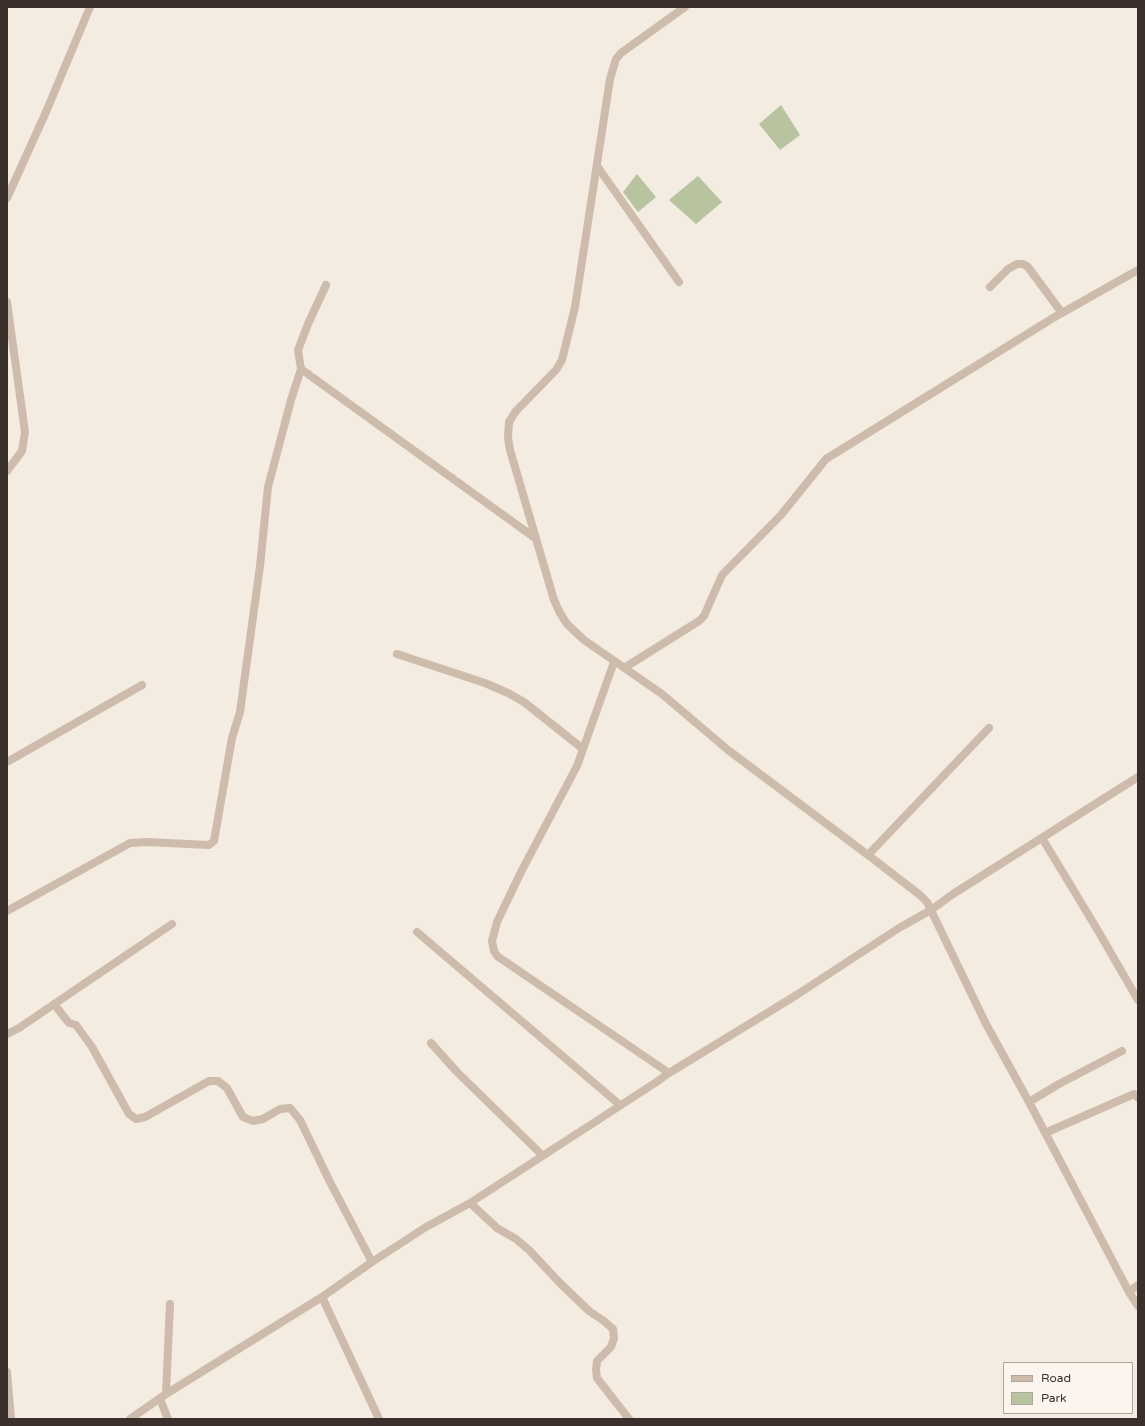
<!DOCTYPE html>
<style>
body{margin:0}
#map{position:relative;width:1145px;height:1426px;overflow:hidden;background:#f4ebe1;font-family:"Varela Round",sans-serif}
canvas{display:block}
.frame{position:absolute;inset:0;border:8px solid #3b302b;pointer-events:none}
.legend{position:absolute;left:1003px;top:1362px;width:130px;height:52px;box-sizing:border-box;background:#fbf5ee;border:1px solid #aea6a0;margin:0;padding:5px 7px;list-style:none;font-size:12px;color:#3b302b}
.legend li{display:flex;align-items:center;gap:8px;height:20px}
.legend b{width:20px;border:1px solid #aea6a0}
</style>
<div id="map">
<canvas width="1145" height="1426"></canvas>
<div class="frame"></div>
<ul class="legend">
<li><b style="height:5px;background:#cdbbac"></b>Road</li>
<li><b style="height:11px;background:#b8c4a0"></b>Park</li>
</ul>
</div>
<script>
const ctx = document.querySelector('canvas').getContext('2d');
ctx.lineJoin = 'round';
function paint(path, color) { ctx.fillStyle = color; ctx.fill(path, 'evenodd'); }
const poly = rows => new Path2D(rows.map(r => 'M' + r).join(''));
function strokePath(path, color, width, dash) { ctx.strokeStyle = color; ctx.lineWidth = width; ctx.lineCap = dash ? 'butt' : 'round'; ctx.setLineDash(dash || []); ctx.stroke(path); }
paint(poly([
 [781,105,800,135,780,150,759,124],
 [637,174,656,197,638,212,623,192],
 [698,176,722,202,696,224,669,200]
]), '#b8c4a0');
strokePath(poly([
 [685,7,621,53,616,59,610,79,575,307,562,360,556,370,516,411,509,422,508,438,510,450,554,600,560,613,567,624,584,640,662,694,728,750,868,855,920,895,927,902,986,1024,1029,1102,1129,1292,1138,1306],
 [597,166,679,282],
 [7,198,46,112,90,7],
 [990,287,1008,269,1017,264,1023,264,1028,267,1062,313],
 [7,302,25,432,22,451,7,471],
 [301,369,535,538],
 [397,654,485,683,508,693,524,702,583,749],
 [614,662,577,766,521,872,497,922,492,941,494,951,497,956,669,1073],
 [624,668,699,621,704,616,722,575,781,515,826,459,1053,318,1138,270],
 [7,762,142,685],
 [1042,838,1097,929,1138,1000],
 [868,855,989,728],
 [7,911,130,843,146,842,209,845,214,841,232,738,240,712,260,566,268,487,291,400,301,369,298,350,308,324,326,285],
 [417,932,620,1105],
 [54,1004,69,1023,76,1025,92,1047,129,1114,136,1119,145,1117,209,1081,218,1081,227,1088,243,1117,253,1121,263,1119,280,1109,290,1108,300,1120,329,1180,372,1262],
 [7,1034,19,1028,172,924],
 [431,1043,457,1072,542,1155],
 [1029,1102,1059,1084,1122,1051],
 [1045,1133,1134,1094,1138,1098],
 [470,1203,497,1228,516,1239,529,1250,559,1282,589,1311,604,1321,613,1329,614,1338,611,1347,597,1361,596,1370,597,1378,629,1419],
 [1129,1292,1138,1285],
 [322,1297,379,1419],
 [7,1372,11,1419],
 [166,1394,170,1304],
 [160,1399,168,1419],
 [130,1419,166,1394,322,1297,372,1262,426,1227,470,1203,655,1083,669,1073,795,996,899,928,931,910,953,894,1138,777]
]), '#cdbbac', 8);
</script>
